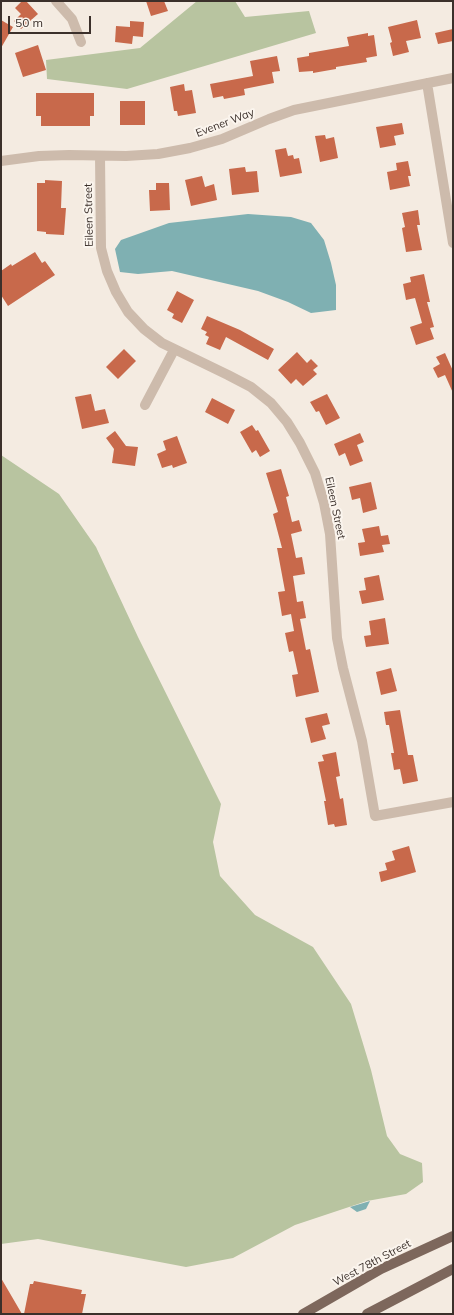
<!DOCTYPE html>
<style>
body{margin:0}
#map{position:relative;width:454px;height:1315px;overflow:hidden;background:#f4ebe1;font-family:Mulish,sans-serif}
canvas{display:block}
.frame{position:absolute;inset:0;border:2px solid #3b302b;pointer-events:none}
.scale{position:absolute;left:8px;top:16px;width:83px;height:18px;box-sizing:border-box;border:2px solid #3b302b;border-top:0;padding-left:5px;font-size:12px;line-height:14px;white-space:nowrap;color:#3b302b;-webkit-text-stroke:3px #fbf5ee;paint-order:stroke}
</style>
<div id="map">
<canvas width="454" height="1315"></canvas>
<div class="frame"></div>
<div class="scale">50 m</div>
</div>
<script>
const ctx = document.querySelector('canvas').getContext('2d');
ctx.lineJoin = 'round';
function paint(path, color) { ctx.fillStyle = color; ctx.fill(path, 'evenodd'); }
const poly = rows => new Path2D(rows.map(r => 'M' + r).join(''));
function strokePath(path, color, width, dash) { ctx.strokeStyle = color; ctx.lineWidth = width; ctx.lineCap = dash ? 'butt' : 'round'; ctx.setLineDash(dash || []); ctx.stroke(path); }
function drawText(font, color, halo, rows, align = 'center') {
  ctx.font = font + ' Mulish,sans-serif'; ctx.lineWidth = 4; ctx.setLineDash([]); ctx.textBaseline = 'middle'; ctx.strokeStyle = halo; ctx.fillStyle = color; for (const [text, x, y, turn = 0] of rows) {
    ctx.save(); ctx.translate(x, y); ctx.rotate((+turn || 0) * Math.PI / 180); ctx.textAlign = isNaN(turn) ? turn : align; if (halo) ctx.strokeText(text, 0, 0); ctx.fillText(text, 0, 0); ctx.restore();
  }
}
paint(poly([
 [197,1,235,1,245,17,309,11,316,33,127,89,47,79,46,60,140,48],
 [1,455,59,494,96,547,138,637,221,804,213,842,220,876,255,915,313,947,351,1004,371,1070,387,1136,400,1154,422,1163,423,1182,406,1194,367,1201,295,1225,233,1258,186,1267,38,1239,1,1244]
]), '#b8c4a0');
paint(poly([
 [248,214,291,217,311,223,324,240,331,263,336,285,336,310,311,313,288,302,258,291,172,271,138,274,120,272,115,249,121,240,169,223],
 [370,1201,366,1209,357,1212,350,1207]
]), '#7fb0b2');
paint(poly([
 [22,1,26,1,38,14,21,29,14,21,21,14,15,8],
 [146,1,164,1,168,11,151,16],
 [1,20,13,27,1,48],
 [417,20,421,38,406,41,409,52,393,56,390,43,392,42,388,27],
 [130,21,144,22,143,37,133,36,132,44,115,42,116,26,130,27],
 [453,29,453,41,438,44,435,33],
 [368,33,368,36,374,35,377,56,366,58,367,62,336,67,336,69,313,73,313,71,299,72,297,58,309,56,309,53,349,46,347,37],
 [38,45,46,70,23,77,15,53],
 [277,56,280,71,272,72,274,83,244,89,245,95,224,99,223,96,213,98,210,84,253,76,250,61],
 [184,84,185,91,192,90,196,113,178,116,177,111,174,111,170,87],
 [36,93,94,93,94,116,90,116,90,126,41,126,41,116,36,116],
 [120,101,145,101,145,125,120,125],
 [402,123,404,134,394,136,396,145,380,148,376,127],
 [325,135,326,139,334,137,338,158,320,162,315,136],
 [286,148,288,156,293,155,294,159,299,158,302,173,280,177,275,150],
 [408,161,411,176,408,176,410,186,390,190,387,172,397,170,396,163],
 [245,167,246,172,257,171,259,192,232,195,229,169],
 [202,176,205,187,214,184,217,200,191,206,185,180],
 [45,180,62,181,61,208,66,208,64,235,46,234,46,232,37,231,37,183,45,183],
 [156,183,169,183,170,210,150,211,149,190,156,190],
 [418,210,420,225,417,225,422,250,406,252,402,228,405,227,402,213],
 [35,252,42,263,45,261,55,275,8,306,1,295,1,271,11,264,12,266],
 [424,274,430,302,427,302,434,327,430,328,434,339,416,345,410,327,422,323,415,298,406,300,403,284,411,282,410,277],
 [177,291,194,300,182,323,172,318,174,314,167,310],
 [207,316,240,330,274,349,268,360,226,337,220,350,206,344,209,337,205,335,207,332,201,329],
 [124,349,136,361,118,379,106,367],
 [297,352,307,363,311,359,318,366,313,370,317,374,303,386,296,379,291,384,278,370],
 [445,353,453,371,453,393,445,375,438,378,433,368,440,364,436,357],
 [91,394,95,411,105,409,109,423,82,429,75,397],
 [327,394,340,418,326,425,319,411,316,412,310,402],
 [212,398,235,410,228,424,205,412],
 [252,425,256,431,258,430,270,451,260,457,256,450,252,453,240,432],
 [115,431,126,446,138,447,135,466,112,463,114,449,106,438],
 [360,433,364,442,357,445,363,461,350,466,345,453,339,456,334,444],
 [177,436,187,463,173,468,172,465,162,468,157,454,166,450,163,441],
 [281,469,289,496,286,497,292,522,299,520,302,531,291,534,296,558,302,557,305,574,293,576,297,602,303,601,306,618,300,619,306,650,310,649,319,692,296,697,292,675,298,674,293,651,289,652,285,633,294,631,291,614,282,616,278,592,285,591,277,548,282,548,273,514,278,512,266,473],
 [371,482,377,509,363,513,360,498,352,500,349,487],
 [379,526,381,536,388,535,390,544,382,545,384,552,360,556,358,543,365,542,362,529],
 [379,575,384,600,362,604,359,591,366,590,364,578],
 [385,618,389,644,366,647,364,636,371,635,369,621],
 [391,668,397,691,381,695,376,672],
 [400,710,408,755,413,755,418,781,403,784,400,769,394,770,391,753,394,753,389,725,386,725,384,712],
 [327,713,330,724,322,726,326,739,311,743,305,718],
 [336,752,340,776,336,777,340,799,343,798,347,825,335,827,334,824,328,825,324,801,326,801,318,762,324,761,322,755],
 [409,846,416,872,381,882,379,872,387,870,385,863,395,860,392,851],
 [1,1278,22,1314,1,1314],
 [34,1281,82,1290,81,1294,86,1294,82,1314,24,1314,30,1284,33,1284]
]), '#c8694b');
strokePath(poly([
 [56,1,72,19,81,42],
 [427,83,453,243],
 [100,156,101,248,107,271,116,292,128,312,144,329,162,343,228,375,251,387,271,403,287,422,300,443,315,473,324,503,330,534,337,638,343,668,362,741,375,816,453,802],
 [1,161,39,156,69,155,126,156,158,154,190,148,222,139,269,119,294,110,453,78],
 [145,405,174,350]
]), '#cdbbac', 10);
strokePath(poly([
 [303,1314,381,1269,453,1236],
 [367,1314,453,1269]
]), '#7d675c', 10);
drawText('11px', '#3b302b', '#fbf5ee', [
 ["Evener Way",225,123,-21],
 ["Eileen Street",89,215,-91],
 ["Eileen Street",335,508,78],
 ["West 78th Street",372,1263,-28]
]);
</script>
